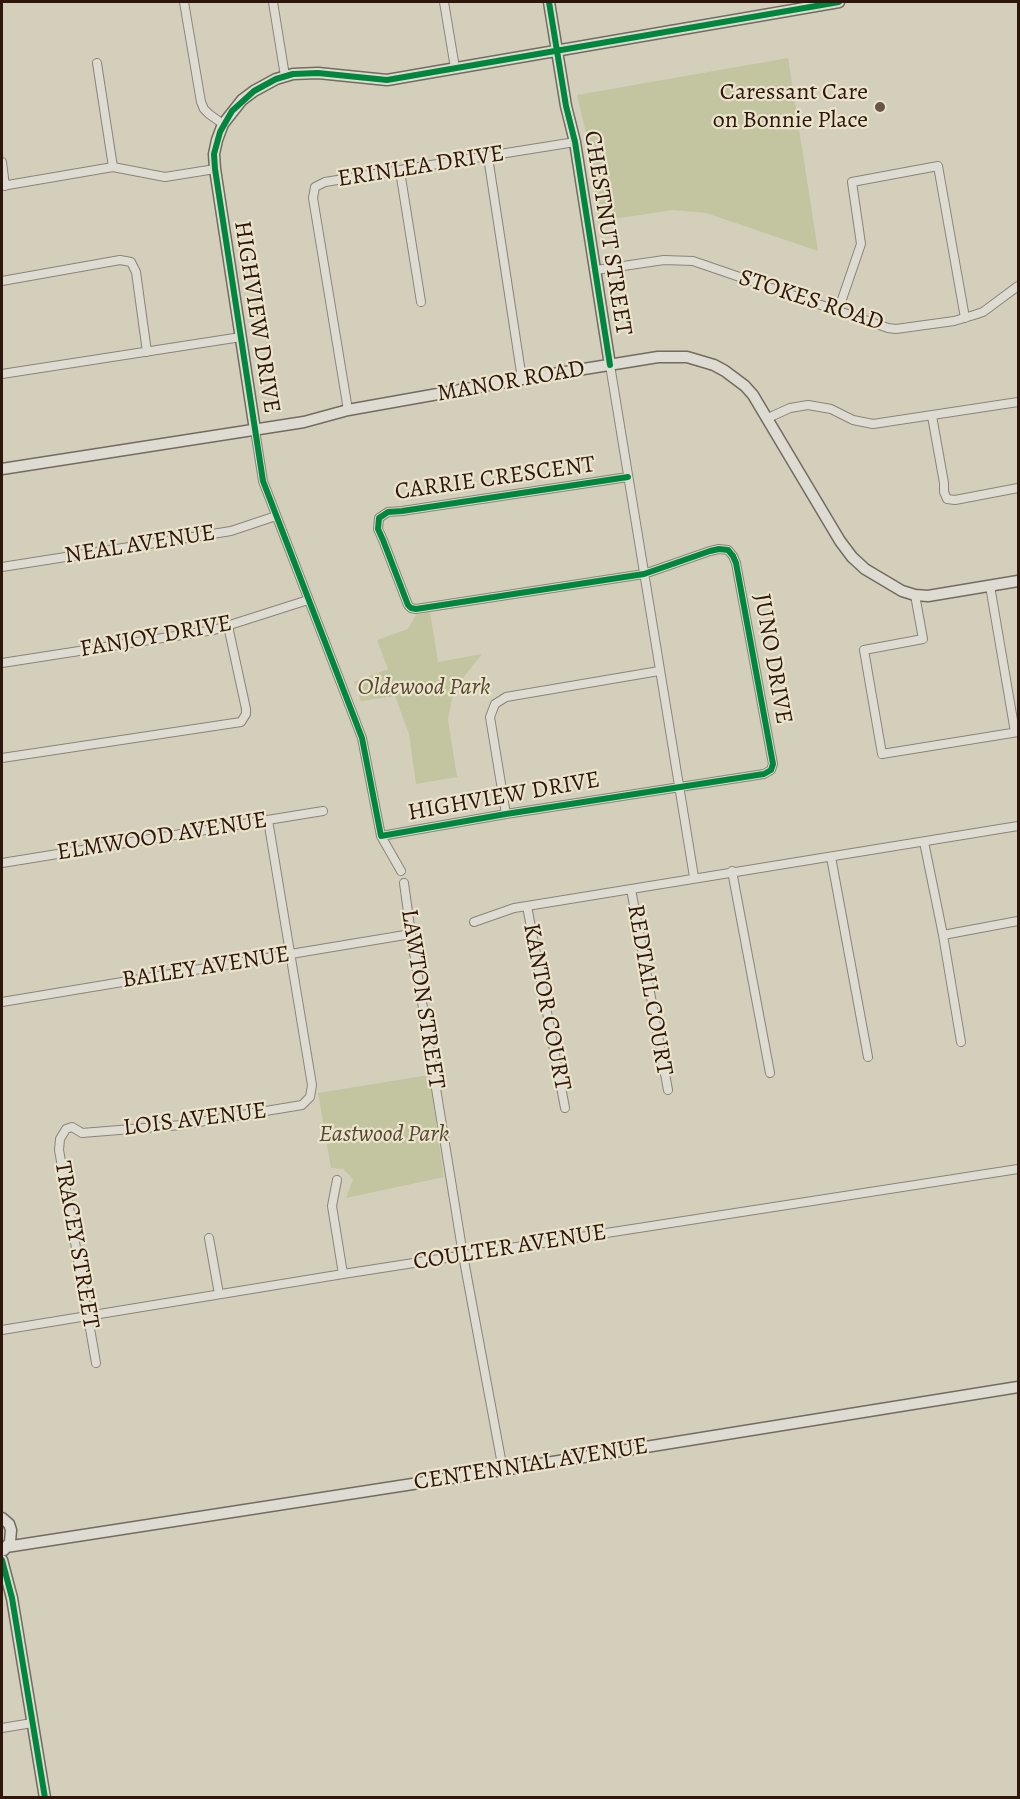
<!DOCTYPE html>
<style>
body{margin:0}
#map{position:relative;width:1020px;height:1799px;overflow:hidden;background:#d4cfba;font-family:Alegreya,serif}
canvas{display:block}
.frame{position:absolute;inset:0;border:3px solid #2f150b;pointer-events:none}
</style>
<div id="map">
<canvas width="1020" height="1799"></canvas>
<div class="frame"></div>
</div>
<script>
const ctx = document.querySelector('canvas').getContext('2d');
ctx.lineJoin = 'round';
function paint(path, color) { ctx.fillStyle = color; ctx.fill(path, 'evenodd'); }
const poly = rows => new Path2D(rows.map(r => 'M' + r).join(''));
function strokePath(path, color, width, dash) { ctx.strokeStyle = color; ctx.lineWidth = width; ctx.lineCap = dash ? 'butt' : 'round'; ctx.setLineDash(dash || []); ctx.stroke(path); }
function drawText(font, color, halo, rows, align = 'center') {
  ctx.font = font + ' Alegreya,serif'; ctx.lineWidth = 4.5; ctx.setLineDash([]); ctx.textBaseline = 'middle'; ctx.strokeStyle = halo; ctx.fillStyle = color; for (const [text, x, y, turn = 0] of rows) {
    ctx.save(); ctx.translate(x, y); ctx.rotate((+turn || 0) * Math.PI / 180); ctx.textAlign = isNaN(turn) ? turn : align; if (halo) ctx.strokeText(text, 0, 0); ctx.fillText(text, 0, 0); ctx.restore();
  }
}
paint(poly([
 [788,58,818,251,706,213,673,210,599,221,587,137,577,95],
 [430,612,438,662,482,654,459,683,452,698,448,720,457,777,416,784,409,734,395,696,361,701,354,682,388,669,377,640,408,629,416,615],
 [429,1075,444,1177,346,1198,353,1179,343,1169,331,1168,318,1093]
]), '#c2c5a0');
const street = poly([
 [184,2,201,102,204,109,209,114,223,124],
 [273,2,285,76],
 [444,2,455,68],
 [97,63,113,167],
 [488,157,522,379],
 [2,162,5,186],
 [400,171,421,302],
 [2,186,113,167,165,177,215,169],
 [596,270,664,260,693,261,888,328,896,329,954,321,974,315,983,312,1018,286],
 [2,281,120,260,131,262,136,272,147,352],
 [838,311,861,244,852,182,938,166,965,318],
 [610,365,694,877],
 [2,374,241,337],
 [348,410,313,198,315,187,325,182,575,142],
 [932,416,944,483,944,492,947,499,955,500,1018,488],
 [768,418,790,408,808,405,831,409,853,420,873,424,1018,402],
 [255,430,263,481,362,738,381,836,506,814,764,774,771,770,773,764,736,563,733,556,728,550,719,549,710,551,644,574,416,609,411,608,408,605,383,540,378,529,379,518,388,512,402,511,628,477],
 [2,567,231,531,276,516],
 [990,586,1015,732],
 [915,595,923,639,864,650,882,754,1018,732],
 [2,663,214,630,308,600],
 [2,758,241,722,246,714,246,709,228,626],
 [506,814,490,717,495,704,506,697,659,671],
 [381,836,401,871],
 [924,842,943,935,961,1042],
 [831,857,868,1057],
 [2,863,323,811],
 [732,871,770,1073],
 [404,883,411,934,463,1255,503,1470],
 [631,889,668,1090],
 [527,906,565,1108],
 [474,922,514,908,527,906,1018,826],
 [943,935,1018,921],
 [2,1002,411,934],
 [337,1180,332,1206,343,1274],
 [209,1238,219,1294],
 [2,1330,343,1274,1018,1169],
 [96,1363,59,1150,60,1139,66,1129,72,1127,82,1133,181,1125,302,1105,310,1097,312,1085,268,820],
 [2,1728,32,1723]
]);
const secondary = poly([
 [549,2,566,106,575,142,610,365],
 [255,430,215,169,214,154,217,140,223,124,242,100,254,91,276,79,293,74,318,73,387,80,839,2],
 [2,469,304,422,348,410,522,379,658,357,687,357,714,365,725,371,745,386,753,395,840,541,852,557,865,569,902,591,915,595,928,596,1018,581],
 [2,1518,9,1524,11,1530,10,1542,4,1550],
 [6,1547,503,1470,1018,1387],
 [2,1560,12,1598,45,1798]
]);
strokePath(street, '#8a8477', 10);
strokePath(secondary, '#736b60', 13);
strokePath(street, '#dedcd2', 8);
strokePath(secondary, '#dedcd2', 10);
strokePath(poly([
 [549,2,566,106,575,142,610,365],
 [628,477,402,511,388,512,379,518,378,529,383,540,408,605,411,608,416,609,644,574,710,551,719,549,728,550,733,556,736,563,773,764,771,770,764,774,506,814,381,836,362,738,263,481,215,169,214,154,220,132,232,111,254,91,276,79,293,74,318,73,387,80,839,2],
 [2,1560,12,1598,45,1798]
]), '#00873e', 6);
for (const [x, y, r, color] of [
 [880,107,6,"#695648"]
]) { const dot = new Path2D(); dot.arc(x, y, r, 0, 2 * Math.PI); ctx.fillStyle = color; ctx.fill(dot); strokePath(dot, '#eae4cc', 2); }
drawText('24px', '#2f150b', '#eae4cc', [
 ["Caressant Care",868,93],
 ["on Bonnie Place",868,121]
], 'right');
drawText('24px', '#2f150b', '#eae4cc', [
 ["ERINLEA DRIVE",421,167,-9],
 ["CHESTNUT STREET",607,233,81],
 ["STOKES ROAD",811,301,18],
 ["HIGHVIEW DRIVE",256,317,81],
 ["MANOR ROAD",511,382,-10],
 ["CARRIE CRESCENT",495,479,-8],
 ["NEAL AVENUE",140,545,-9],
 ["FANJOY DRIVE",156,637,-10],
 ["JUNO DRIVE",772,659,80],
 ["HIGHVIEW DRIVE",504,797,-10],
 ["ELMWOOD AVENUE",162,837,-9],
 ["BAILEY AVENUE",206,968,-9],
 ["REDTAIL COURT",649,990,80],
 ["LAWTON STREET",422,999,81],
 ["KANTOR COURT",546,1007,79],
 ["LOIS AVENUE",195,1120,-7],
 ["TRACEY STREET",76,1245,80],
 ["COULTER AVENUE",510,1248,-9],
 ["CENTENNIAL AVENUE",531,1465,-9]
]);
drawText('italic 24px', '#574731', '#eae4cc', [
 ["Oldewood Park",424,688],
 ["Eastwood Park",384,1135]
]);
</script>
